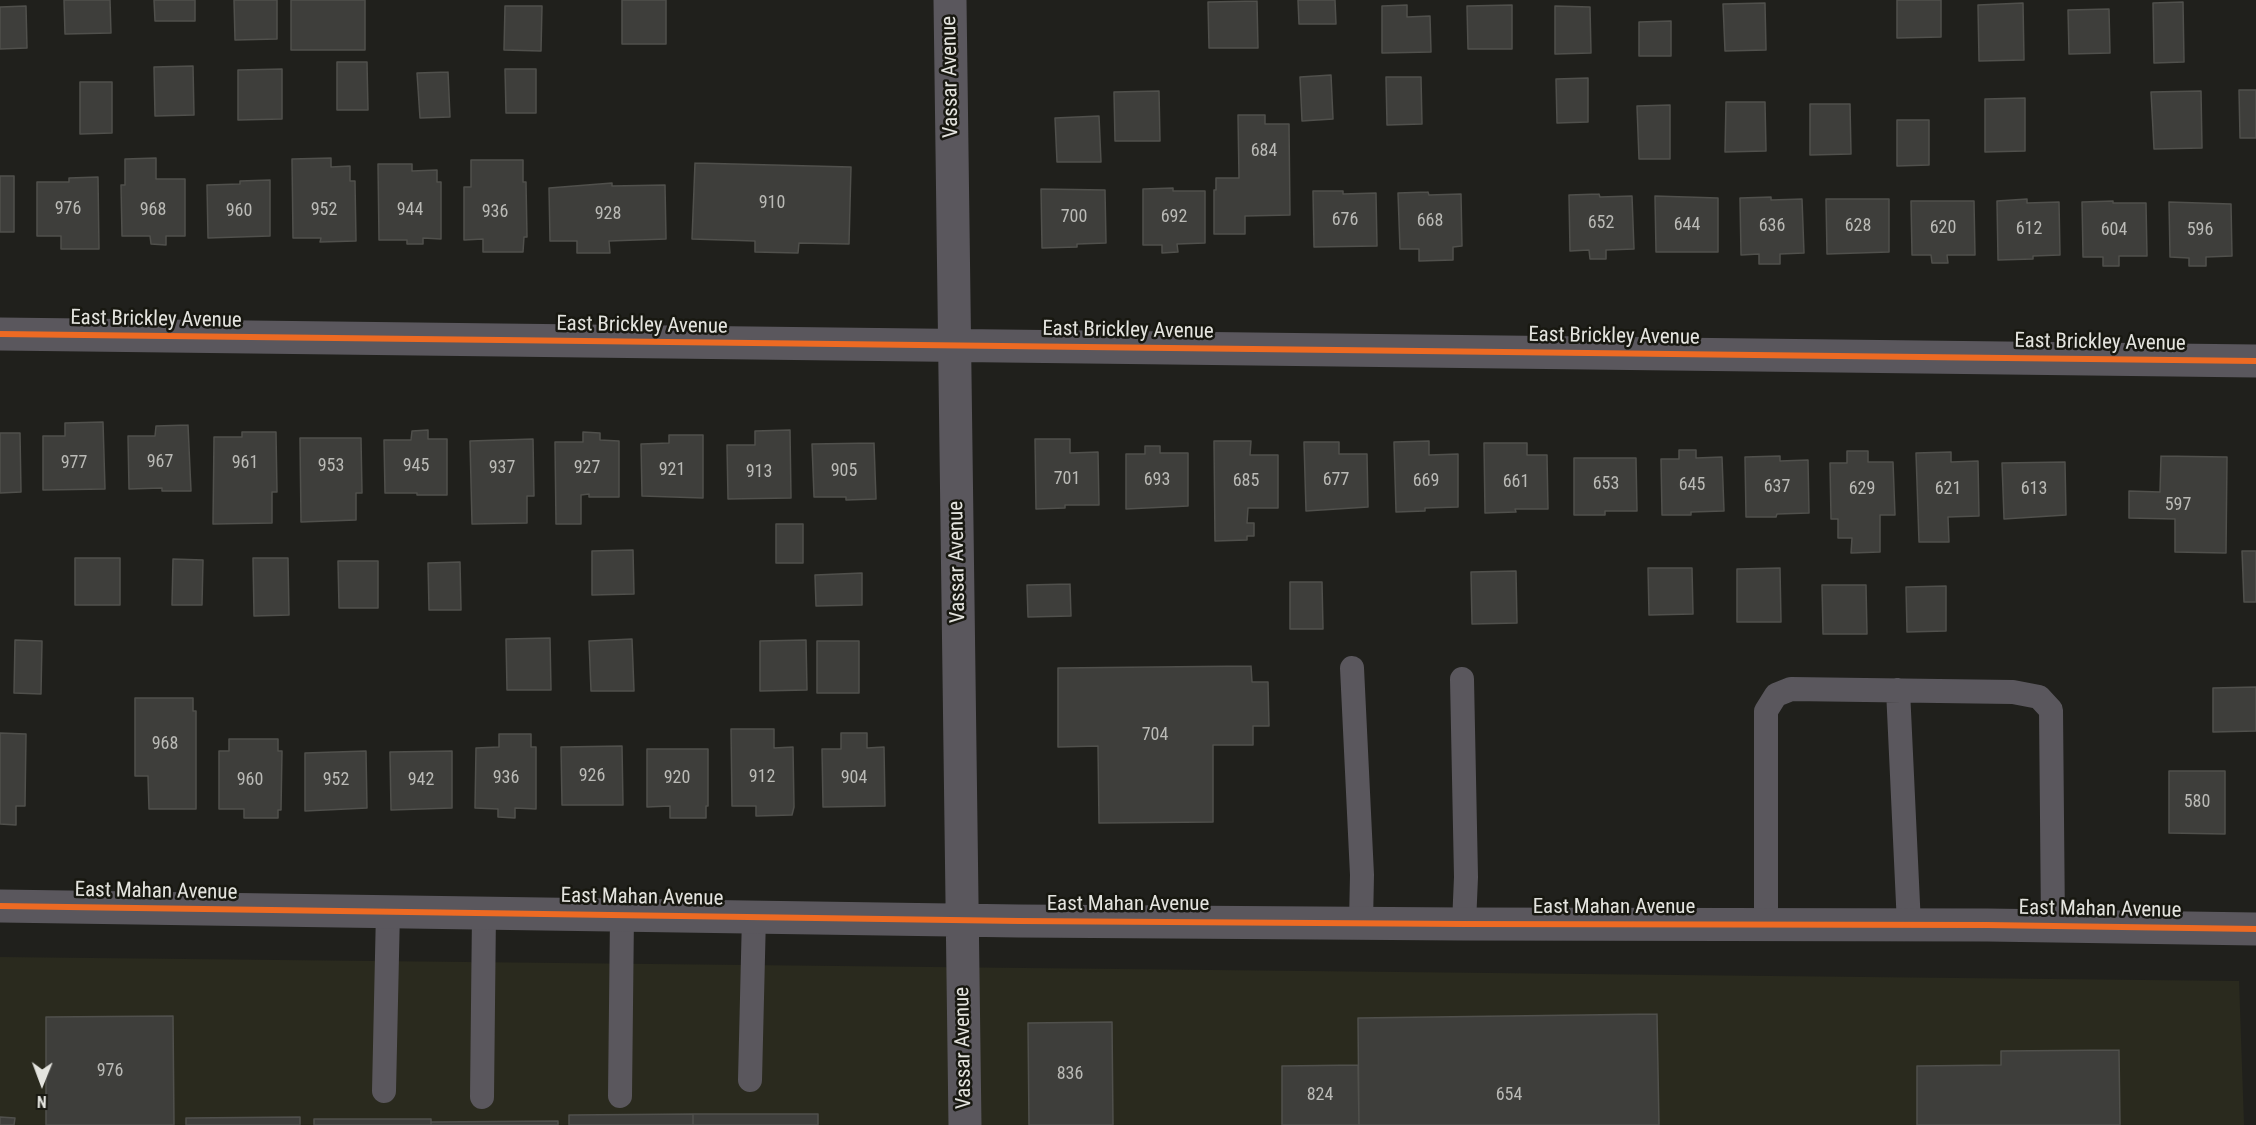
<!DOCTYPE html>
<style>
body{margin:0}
#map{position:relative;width:2256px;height:1125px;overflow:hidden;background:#20201c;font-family:"Roboto Condensed",sans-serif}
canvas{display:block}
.north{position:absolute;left:12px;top:1053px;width:60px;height:60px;-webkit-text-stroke:4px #181811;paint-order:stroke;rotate:181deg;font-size:16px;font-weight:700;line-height:24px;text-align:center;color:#e4e4df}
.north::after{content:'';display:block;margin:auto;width:21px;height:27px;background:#e4e4df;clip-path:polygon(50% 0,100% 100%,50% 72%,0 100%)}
</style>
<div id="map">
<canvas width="2256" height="1125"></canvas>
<div class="north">N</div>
</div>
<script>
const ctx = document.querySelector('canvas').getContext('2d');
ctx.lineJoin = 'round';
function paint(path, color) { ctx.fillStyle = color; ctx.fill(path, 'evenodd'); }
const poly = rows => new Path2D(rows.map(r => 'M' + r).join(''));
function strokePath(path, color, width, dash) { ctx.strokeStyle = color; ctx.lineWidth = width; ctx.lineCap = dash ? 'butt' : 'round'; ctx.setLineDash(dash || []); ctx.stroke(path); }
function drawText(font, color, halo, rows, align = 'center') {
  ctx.font = font + ' "Roboto Condensed",sans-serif'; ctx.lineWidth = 5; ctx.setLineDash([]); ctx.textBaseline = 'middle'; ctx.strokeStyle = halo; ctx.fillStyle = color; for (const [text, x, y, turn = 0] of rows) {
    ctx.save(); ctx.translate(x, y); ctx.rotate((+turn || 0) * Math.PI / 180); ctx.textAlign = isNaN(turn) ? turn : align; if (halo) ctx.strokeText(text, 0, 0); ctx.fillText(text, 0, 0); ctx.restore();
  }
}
paint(poly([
 [0,957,2239,981,2244,1125,0,1125]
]), '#2a2a1e');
const building = poly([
 [64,0,110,0,111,33,65,34,64,0],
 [154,0,195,0,195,21,155,21,154,0],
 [234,0,277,0,277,39,235,40,234,0],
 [291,0,365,0,365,50,291,50,291,0],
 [622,0,666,0,666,44,622,44,622,0],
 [1298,0,1335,0,1336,24,1299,24,1298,0],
 [1897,0,1941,0,1941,37,1897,38,1897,0],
 [1257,1,1258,48,1209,48,1208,2,1257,1],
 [2183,2,2184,62,2154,63,2153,3,2183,2],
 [1765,3,1766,50,1725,51,1723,4,1765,3],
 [2023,3,2024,60,1979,61,1978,5,2023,3],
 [1407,5,1407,17,1430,16,1431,52,1382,53,1382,6,1407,5],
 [1512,5,1512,49,1468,49,1467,6,1512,5],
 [26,6,27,48,0,49,0,7,26,6],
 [505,6,542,6,541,51,504,50,505,6],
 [1555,6,1590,7,1591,53,1555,54,1555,6],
 [2109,9,2110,53,2069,54,2068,10,2109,9],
 [1671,21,1671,56,1639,56,1639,22,1671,21],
 [337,62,367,62,368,110,337,110,337,62],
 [193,66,194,115,155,116,154,67,193,66],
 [282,69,282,119,238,120,238,70,282,69],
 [505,69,536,69,536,113,506,113,505,69],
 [448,72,450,117,420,118,417,73,448,72],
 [1331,75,1333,119,1302,121,1300,77,1331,75],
 [1386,77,1421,77,1422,124,1387,125,1386,77],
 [1588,78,1588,122,1557,123,1556,79,1588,78],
 [80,82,112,82,112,133,80,134,80,82],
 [2239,90,2256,90,2256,138,2240,138,2239,90],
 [1159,91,1160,141,1115,141,1114,92,1159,91],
 [2201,91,2202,148,2154,149,2151,92,2201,91],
 [2025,98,2025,151,1985,152,1985,99,2025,98],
 [1726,102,1765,102,1766,151,1725,152,1726,102],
 [1810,104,1850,104,1851,154,1810,155,1810,104],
 [1670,105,1670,159,1639,159,1637,106,1670,105],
 [1238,115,1265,115,1265,124,1289,124,1290,215,1245,216,1245,234,1214,234,1214,190,1216,190,1216,178,1239,178,1238,115],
 [1099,116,1101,162,1057,162,1055,118,1099,116],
 [1897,120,1929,120,1929,165,1897,166,1897,120],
 [156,158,156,179,185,179,185,236,166,236,166,245,151,244,150,236,122,236,121,185,125,185,125,159,156,158],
 [331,158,331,167,350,166,350,181,355,181,356,241,320,242,321,238,293,238,292,159,331,158],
 [471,160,523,160,523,182,526,182,527,237,524,237,523,252,483,252,483,239,464,240,464,187,471,187,471,160],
 [695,163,851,167,849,244,799,243,798,253,755,252,755,241,692,239,695,163],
 [378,164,412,164,412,171,437,170,437,182,441,182,441,239,423,238,423,244,407,244,407,240,379,240,378,164],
 [0,176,14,176,14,232,0,232,0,176],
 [98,177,99,249,61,249,61,236,37,236,37,182,69,182,69,178,98,177],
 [270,180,270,236,208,238,207,185,240,184,240,181,270,180],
 [612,183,612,186,665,185,666,239,609,241,610,253,577,253,577,241,550,241,549,188,612,183],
 [1173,188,1173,191,1205,191,1205,243,1177,244,1178,252,1162,253,1162,245,1143,245,1143,189,1173,188],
 [1041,189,1105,190,1106,243,1077,244,1077,247,1042,248,1041,189],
 [1313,191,1343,191,1343,194,1376,193,1377,246,1314,247,1313,191],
 [1428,192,1429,195,1461,194,1462,246,1453,247,1453,260,1419,261,1419,249,1400,249,1398,193,1428,192],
 [1599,194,1600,197,1632,196,1634,249,1606,250,1606,259,1590,259,1589,250,1570,251,1569,195,1599,194],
 [1655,196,1718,198,1718,252,1656,252,1655,196],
 [1771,197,1771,200,1802,199,1804,253,1780,254,1780,264,1759,264,1759,254,1741,255,1740,198,1771,197],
 [1826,199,1889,199,1889,252,1827,254,1826,199],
 [2027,199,2027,203,2059,202,2060,255,2033,256,2033,259,1998,260,1997,201,2027,199],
 [1911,201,1974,201,1975,255,1947,255,1948,263,1932,263,1931,255,1912,255,1911,201],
 [2113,201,2113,203,2146,203,2147,256,2119,256,2119,266,2103,266,2103,257,2083,257,2082,202,2113,201],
 [2169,202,2231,204,2232,256,2206,257,2206,266,2189,266,2189,258,2170,257,2169,202],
 [103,422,105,489,43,490,43,436,65,436,65,423,103,422],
 [188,425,191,491,162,491,162,488,129,489,128,436,155,436,156,426,188,425],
 [428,430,428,439,447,439,447,495,417,495,417,493,385,493,384,440,411,440,412,431,428,430],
 [790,430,791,498,728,499,727,445,755,445,755,431,790,430],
 [242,432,276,432,277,492,272,492,272,523,213,524,214,437,242,437,242,432],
 [583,432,600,433,600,440,619,441,619,497,589,497,589,494,581,495,581,524,556,524,555,442,583,442,583,432],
 [0,433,20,433,21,492,0,493,0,433],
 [669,435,703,435,703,498,642,496,641,444,669,443,669,435],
 [300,438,361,438,362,493,356,493,356,520,301,522,300,438],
 [533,439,534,496,527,496,527,523,472,524,470,441,533,439],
 [1035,439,1070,439,1070,453,1098,452,1099,505,1065,505,1065,508,1036,509,1035,439],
 [1214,441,1251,441,1250,455,1278,455,1278,508,1248,508,1247,523,1254,523,1254,536,1247,536,1247,540,1215,541,1214,441],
 [1429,441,1429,455,1458,454,1458,507,1425,508,1425,511,1396,512,1394,442,1429,441],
 [1304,442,1339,442,1339,454,1367,454,1368,507,1306,511,1304,442],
 [874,443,876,499,846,500,846,497,814,497,812,444,874,443],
 [1484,443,1527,443,1527,455,1547,455,1548,509,1515,509,1516,512,1485,513,1484,443],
 [1145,446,1160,446,1160,453,1188,453,1188,506,1126,509,1126,454,1145,454,1145,446],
 [1679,450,1696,450,1696,458,1722,457,1724,511,1691,512,1691,515,1662,515,1661,459,1679,459,1679,450],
 [1847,451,1868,451,1868,462,1893,462,1895,515,1880,515,1880,552,1851,553,1852,538,1838,538,1838,519,1831,519,1830,463,1847,463,1847,451],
 [1951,452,1951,462,1978,461,1979,516,1948,517,1949,542,1919,542,1916,453,1951,452],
 [1780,456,1780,461,1808,460,1809,513,1777,514,1776,517,1746,517,1745,457,1780,456],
 [2161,456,2227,457,2226,553,2175,552,2175,519,2129,518,2129,491,2160,492,2161,456],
 [1574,458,1636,458,1637,511,1605,511,1605,515,1574,515,1574,458],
 [2065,462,2066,515,2004,519,2002,463,2065,462],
 [776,524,803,524,803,563,776,563,776,524],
 [633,550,634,594,592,595,592,551,633,550],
 [2242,551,2256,551,2256,602,2244,602,2242,551],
 [75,558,120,558,120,605,75,605,75,558],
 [253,558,288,558,289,615,254,616,253,558],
 [173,559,203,560,202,605,172,605,173,559],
 [338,561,378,561,378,608,339,608,338,561],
 [460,562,461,610,429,610,428,563,460,562],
 [1648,568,1692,568,1693,614,1649,615,1648,568],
 [1780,568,1781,622,1737,622,1737,569,1780,568],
 [1516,571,1517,623,1472,624,1471,572,1516,571],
 [862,573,862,605,816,606,815,575,862,573],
 [1290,582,1322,582,1323,629,1290,629,1290,582],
 [1070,584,1071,616,1028,617,1027,585,1070,584],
 [1822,585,1866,585,1867,634,1823,634,1822,585],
 [1946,586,1946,631,1907,632,1906,587,1946,586],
 [550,638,551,690,507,690,506,639,550,638],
 [632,639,634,691,591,691,589,641,632,639],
 [15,640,42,641,41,694,14,693,15,640],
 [806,640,807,690,760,691,760,641,806,640],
 [817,641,859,641,859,693,817,693,817,641],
 [1251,666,1252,682,1268,682,1269,726,1253,726,1253,745,1213,745,1213,822,1099,823,1098,746,1058,747,1058,668,1251,666],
 [2256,687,2256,731,2213,732,2213,688,2256,687],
 [135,698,193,698,193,711,196,711,196,809,149,809,148,776,135,776,135,698],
 [731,729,774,729,774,748,793,747,794,807,792,815,756,816,756,806,732,806,731,729],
 [0,733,26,734,25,806,16,806,16,825,0,824,0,733],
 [841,733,867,733,867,748,884,747,885,806,823,807,822,749,841,749,841,733],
 [499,734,531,734,531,747,536,747,536,809,515,808,515,818,498,817,498,809,475,808,476,748,499,747,499,734],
 [229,739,278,739,278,751,282,751,281,810,278,810,278,818,244,818,244,809,219,809,219,751,229,751,229,739],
 [622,746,623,805,562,805,561,747,622,746],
 [647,749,708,749,708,806,706,806,706,818,670,818,670,806,647,807,647,749],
 [366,751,367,808,305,811,305,753,366,751],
 [452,751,452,808,391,810,390,752,452,751],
 [2169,771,2225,771,2225,834,2169,833,2169,771],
 [1657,1014,1659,1125,1359,1125,1358,1018,1657,1014],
 [173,1016,174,1125,46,1125,46,1017,173,1016],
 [1112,1022,1113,1125,1029,1125,1028,1023,1112,1022],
 [2119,1050,2120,1125,1917,1125,1917,1066,2001,1065,2001,1051,2119,1050],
 [1358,1065,1359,1125,1282,1125,1282,1066,1358,1065],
 [693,1114,693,1125,569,1125,569,1115,693,1114],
 [693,1114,818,1114,818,1125,693,1125,693,1114],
 [0,1117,15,1118,14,1125,0,1125,0,1117],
 [300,1117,300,1125,186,1125,186,1118,300,1117],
 [314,1119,431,1119,431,1125,314,1125,314,1119],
 [558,1121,558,1125,431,1125,431,1122,558,1121]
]);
paint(building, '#3e3e3b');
strokePath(building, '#50504c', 1.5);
strokePath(poly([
 [1352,668,1362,875,1361,923],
 [1462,679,1466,877,1464,924],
 [1898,690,1909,925],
 [1766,924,1766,711,1776,695,1791,689,2013,692,2039,697,2051,710,2053,926],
 [750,1080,754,916],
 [384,1091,388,911],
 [620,1096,622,915],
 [482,1097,484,912]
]), '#5a575d', 24);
strokePath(poly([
 [950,0,965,1125],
 [0,334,2256,361],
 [0,906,1019,921,1464,924,1987,925,2256,929]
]), '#5a575d', 33);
strokePath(poly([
 [0,334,2256,361],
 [0,906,1019,921,1464,924,1987,925,2256,929]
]), '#ed6a23', 6);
drawText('18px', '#babab6', null, [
 ["684",1264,151],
 ["910",772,203],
 ["976",68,209],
 ["968",153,210],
 ["952",324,210],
 ["944",410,210],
 ["960",239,211],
 ["936",495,212],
 ["928",608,214],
 ["700",1074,217],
 ["692",1174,217],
 ["676",1345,220],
 ["668",1430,221],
 ["652",1601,223],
 ["644",1687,225],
 ["636",1772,226],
 ["628",1858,226],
 ["620",1943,228],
 ["612",2029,229],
 ["604",2114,230],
 ["596",2200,230],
 ["967",160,462],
 ["977",74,463],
 ["961",245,463],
 ["953",331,466],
 ["945",416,466],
 ["937",502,468],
 ["927",587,468],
 ["921",672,470],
 ["905",844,471],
 ["913",759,472],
 ["701",1067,479],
 ["693",1157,480],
 ["677",1336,480],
 ["685",1246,481],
 ["669",1426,481],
 ["661",1516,482],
 ["653",1606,484],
 ["645",1692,485],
 ["637",1777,487],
 ["629",1862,489],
 ["621",1948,489],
 ["613",2034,489],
 ["597",2178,505],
 ["704",1155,735],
 ["968",165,744],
 ["926",592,776],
 ["912",762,777],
 ["936",506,778],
 ["920",677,778],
 ["904",854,778],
 ["960",250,780],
 ["952",336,780],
 ["942",421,780],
 ["580",2197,802],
 ["976",110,1071],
 ["836",1070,1074],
 ["824",1320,1095],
 ["654",1509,1095]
]);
drawText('21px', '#e4e4df', '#181811', [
 ["Vassar Avenue",951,77,-91],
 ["East Brickley Avenue",156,320,1],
 ["East Brickley Avenue",642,326,1],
 ["East Brickley Avenue",1128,331,1],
 ["East Brickley Avenue",1614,337,1],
 ["East Brickley Avenue",2100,343,1],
 ["Vassar Avenue",958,562,-91],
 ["East Mahan Avenue",156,892,1],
 ["East Mahan Avenue",642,898,1],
 ["East Mahan Avenue",1128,905],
 ["East Mahan Avenue",1614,908],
 ["East Mahan Avenue",2100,910,1],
 ["Vassar Avenue",964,1048,-91]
]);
</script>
